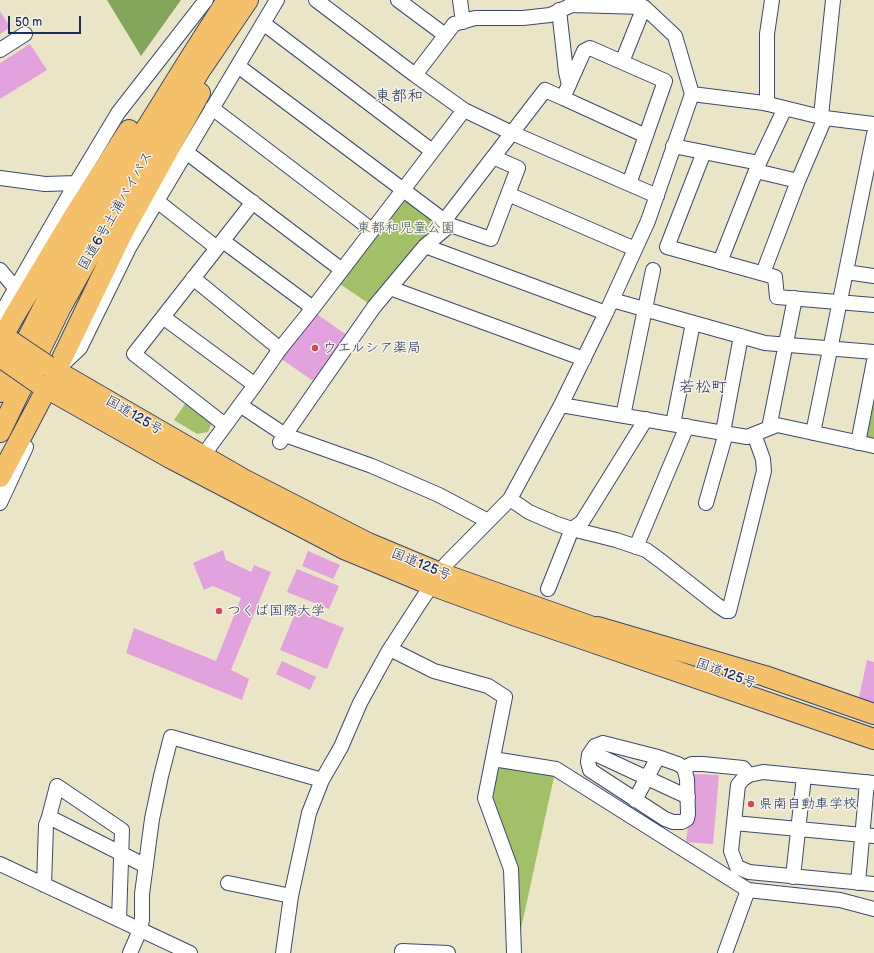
<!DOCTYPE html>
<meta charset="utf-8">
<style>
body{margin:0}
#map{position:relative;width:874px;height:953px;overflow:hidden;background:#ebe5c7;font-family:"Balsamiq Sans",sans-serif}
canvas{display:block}
.scale{position:absolute;left:8px;top:16px;width:73px;height:18px;box-sizing:border-box;border:2px solid #1b2f5e;border-top:0;padding-left:5px;font-size:12px;line-height:14px;white-space:nowrap;color:#1b2f5e;-webkit-text-stroke:3px #f7f3e8;paint-order:stroke}
</style>
<div id="map">
<canvas width="874" height="953"></canvas>
<div class="scale">50 m</div>
</div>
<script>
const ctx = document.querySelector('canvas').getContext('2d');
ctx.lineJoin = 'round';
function paint(path, color) { ctx.fillStyle = color; ctx.fill(path, 'evenodd'); }
const poly = rows => new Path2D(rows.map(r => 'M' + r).join(''));
function strokePath(path, color, width, dash) { ctx.strokeStyle = color; ctx.lineWidth = width; ctx.lineCap = dash ? 'butt' : 'round'; ctx.setLineDash(dash || []); ctx.stroke(path); }
function drawText(font, color, halo, rows, align = 'center') {
  ctx.font = font + ' "Balsamiq Sans","Klee One",sans-serif'; ctx.lineWidth = 3; ctx.setLineDash([]); ctx.textBaseline = 'middle'; ctx.strokeStyle = halo; ctx.fillStyle = color; for (const [text, x, y, turn = 0] of rows) {
    ctx.save(); ctx.translate(x, y); ctx.rotate((+turn || 0) * Math.PI / 180); ctx.textAlign = isNaN(turn) ? turn : align; if (halo) ctx.strokeText(text, 0, 0); ctx.fillText(text, 0, 0); ctx.restore();
  }
}
paint(poly([
 [403,190,444,221,374,307,334,280],
 [874,376,874,444,860,441],
 [187,401,213,420,208,432,197,434,174,420],
 [495,762,555,772,516,952,514,868,489,794]
]), '#a2c067');
paint(poly([
 [107,0,181,0,141,56]
]), '#81a65c');
paint(poly([
 [0,11,10,27,0,34],
 [30,44,47,70,0,99,0,63],
 [314,312,351,338,316,383,280,358],
 [223,550,226,560,251,572,254,565,271,572,231,670,249,679,242,700,126,653,134,628,216,661,241,598,213,586,204,590,193,563],
 [308,551,340,565,333,579,302,566],
 [297,569,339,586,329,609,287,592],
 [297,609,344,628,327,669,280,650],
 [867,660,874,662,874,706,858,702],
 [282,661,316,677,310,690,276,674],
 [694,774,719,775,713,844,686,842]
]), '#e1a2dd');
const minor = poly([
 [316,0,415,75,464,110,512,133,657,196],
 [398,0,445,35],
 [460,0,463,22],
 [559,10,566,72,569,85],
 [263,23,432,151],
 [0,50,25,34],
 [622,62,644,7],
 [238,66,450,225,425,246,374,307,280,442],
 [415,75,454,24,475,18,523,18,550,15,572,5],
 [692,94,764,103,825,118,874,124],
 [563,98,646,136],
 [767,104,767,34,772,0],
 [212,108,372,230],
 [821,116,833,0],
 [673,146,759,163],
 [186,152,342,270],
 [704,152,667,247,775,277,777,297,874,305],
 [756,171,798,181],
 [0,178,45,184,76,183],
 [508,194,635,249],
 [157,201,217,248],
 [444,221,545,90,563,98,584,51,590,48,665,81,629,184],
 [450,225,491,239,518,168,493,157],
 [223,241,313,308],
 [425,246,606,313],
 [720,262,759,163,785,108],
 [0,270,16,289],
 [846,272,874,276],
 [763,273,798,181,825,118],
 [193,278,280,349],
 [390,288,584,359],
 [612,300,765,343,874,352],
 [163,317,255,385],
 [3,335,2,312,76,183,118,113,206,0],
 [63,364,80,348,129,248,277,0],
 [240,405,285,435,372,466,439,495,488,521],
 [561,405,747,437,777,425,874,446],
 [623,416,653,270],
 [673,424,693,323],
 [225,425,134,354,253,202],
 [769,428,795,298],
 [723,432,741,336],
 [813,433,874,134],
 [858,443,874,361],
 [200,464,210,446,255,385,280,349,313,308,464,110],
 [510,499,529,512,557,524,572,529,616,540,646,550,661,561,717,605,726,611,729,611,764,471,763,459,754,434],
 [0,503,26,447],
 [706,503,726,433],
 [636,547,687,426],
 [548,589,572,529,582,522,646,419],
 [390,649,434,671,488,686,505,697,485,798,511,869,514,953],
 [603,743,658,757,678,764,684,768,687,779,688,814,687,819,682,822,673,822,665,819,590,770,588,762,589,755,595,746,603,743],
 [591,752,688,797],
 [493,759,556,769,748,890,840,900,874,909],
 [684,768,692,764,703,764,743,768,749,775],
 [874,783,763,772,749,775,743,779,738,785,731,851,737,867,749,872,874,884],
 [635,800,658,757],
 [49,817,57,786,122,830,119,920],
 [734,823,874,836],
 [0,864,190,953],
 [793,877,804,776],
 [228,883,291,896],
 [858,883,867,782],
 [44,885,46,825,49,817,146,866],
 [130,953,140,930,142,920,142,894,152,819,161,776,171,737,322,780,341,747,360,703,388,652,421,601,446,564,510,499,561,405,606,313,648,221,692,94,675,36,644,7,572,5,572,0],
 [283,953,291,896,309,813,322,780],
 [402,953,402,951,448,953],
 [725,953,748,890]
]);
const highway = poly([
 [0,342,13,318,74,216,129,130],
 [48,366,243,479,368,543,440,573,610,633],
 [39,384,170,458,344,549,431,585,516,616,874,739],
 [0,392,47,300,107,191,190,58,227,0],
 [0,432,60,309,122,197,201,69,248,0],
 [0,477,56,371,123,232,200,93],
 [598,627,765,676,874,714]
]);
strokePath(minor, '#3a4a6e', 16);
strokePath(highway, '#3a4a6e', 22);
strokePath(minor, '#fff', 14);
strokePath(highway, '#f4c16a', 20);
const highwayBridge = poly([
 [11,341,48,366],
 [3,359,39,384]
]);
strokePath(highwayBridge, '#3a4a6e', 22, []);
strokePath(highwayBridge, '#f4c16a', 20);
for (const [x, y, r, color] of [
 [315,348,4,"#d1495b"],
 [219,611,4,"#d1495b"],
 [751,804,4,"#d1495b"]
]) { const dot = new Path2D(); dot.arc(x, y, r, 0, 2 * Math.PI); ctx.fillStyle = color; ctx.fill(dot); strokePath(dot, '#f7f3e8', 1.5); }
drawText('14px', '#1b2f5e', '#f7f3e8', [
 ["国道6号土浦バイパス",116,211,-60],
 ["国道125号",134,416,30],
 ["国道125号",421,565,22],
 ["国道125号",726,674,20]
]);
drawText('14px', '#445a61', '#f7f3e8', [
 ["東都和児童公園",406,228]
]);
drawText('14px', '#1b2f5e', '#f7f3e8', [
 ["ウエルシア薬局",323,348],
 ["つくば国際大学",227,611],
 ["県南自動車学校",759,804]
], 'left');
drawText('16px', '#1b2f5e', '#f7f3e8', [
 ["東都和",399,97],
 ["若松町",703,388]
]);
</script>
